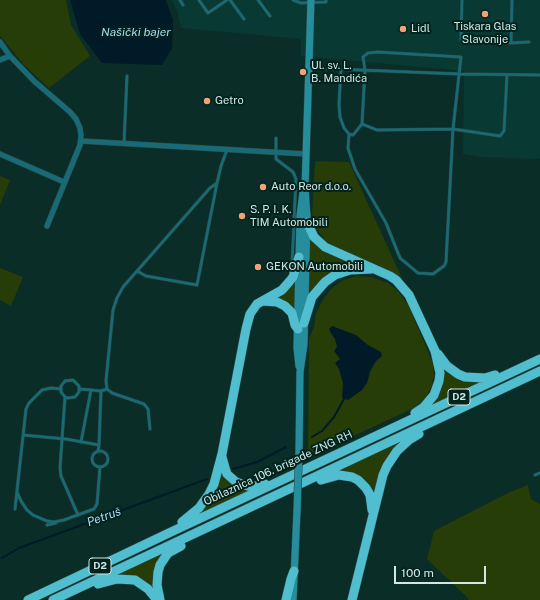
<!DOCTYPE html>
<meta charset="utf-8">
<style>
body{margin:0}
#map{position:relative;width:540px;height:600px;overflow:hidden;background:#0a2d28;font-family:"Public Sans",sans-serif}
canvas{display:block}
.scale{position:absolute;left:394px;top:566px;width:92px;height:18px;box-sizing:border-box;border:2px solid #d5e7e3;border-top:0;padding-left:5px;font-size:12px;line-height:14px;white-space:nowrap;color:#d5e7e3;-webkit-text-stroke:3px #01231e;paint-order:stroke}
</style>
<div id="map">
<canvas width="540" height="600"></canvas>
<div class="scale">100 m</div>
</div>
<script>
const ctx = document.querySelector('canvas').getContext('2d');
ctx.lineJoin = 'round';
function paint(path, color) { ctx.fillStyle = color; ctx.fill(path, 'evenodd'); }
const poly = rows => new Path2D(rows.map(r => 'M' + r).join(''));
function strokePath(path, color, width, dash) { ctx.strokeStyle = color; ctx.lineWidth = width; ctx.lineCap = dash ? 'butt' : 'round'; ctx.setLineDash(dash || []); ctx.stroke(path); }
function drawText(font, color, halo, rows, align = 'center') {
  ctx.font = font + ' "Public Sans",sans-serif'; ctx.lineWidth = 4; ctx.setLineDash([]); ctx.textBaseline = 'middle'; ctx.strokeStyle = halo; ctx.fillStyle = color; for (const [text, x, y, turn = 0] of rows) {
    ctx.save(); ctx.translate(x, y); ctx.rotate((+turn || 0) * Math.PI / 180); ctx.textAlign = isNaN(turn) ? turn : align; if (halo) ctx.strokeText(text, 0, 0); ctx.fillText(text, 0, 0); ctx.restore();
  }
}
paint(poly([
 [172,0,540,0,540,159,481,157,463,154,464,71,301,56,301,39,181,28,177,11]
]), '#083933');
paint(poly([
 [0,0,66,0,71,25,90,56,49,88,24,65,0,36],
 [315,161,349,162,405,285,323,240,324,238,314,226,312,216],
 [0,176,10,180,0,205],
 [309,236,358,266,348,267,307,298],
 [0,268,23,277,11,306,0,300],
 [297,276,297,314,274,299],
 [356,276,372,277,388,283,397,290,408,304,433,364,434,376,431,388,425,399,414,408,308,457,309,339,314,327,316,313,324,298,332,288,343,280],
 [444,367,472,382,481,382,428,408,440,391],
 [402,439,376,498,368,486,335,471],
 [222,471,228,482,242,489,250,490,195,518],
 [528,485,531,499,540,504,540,600,468,600,469,599,427,559,434,531,508,493],
 [166,550,153,575,153,584,154,592,113,576]
]), '#273d07');
paint(poly([
 [70,0,166,0,173,20,172,48,162,65,102,63,80,34],
 [332,326,356,335,368,345,381,352,382,356,377,360,373,366,370,372,367,383,362,390,348,400,342,398,343,383,339,369,335,363,340,359,334,351,337,347,335,339,332,335,329,329]
]), '#001a28');
strokePath(poly([
 [312,437,322,431,334,417,344,399],
 [233,469,257,462,286,447],
 [2,558,19,548,207,479]
]), '#001a28', 2);
const lane = poly([
 [180,0,183,5],
 [199,0,208,13,227,0],
 [230,0,244,19],
 [258,0,270,16],
 [293,0,301,3,326,2,326,0],
 [462,0,461,40,511,43],
 [512,0,511,43,529,42],
 [310,68,460,74,540,75],
 [341,69,339,104,340,117,344,128,349,134,353,135,362,124,365,70,363,57,368,53,378,52,461,57,453,129,446,262,444,266,433,274,418,273,400,258,386,223,355,169,348,148,349,134],
 [362,124,377,130,453,129,500,136,504,131,507,75],
 [276,138,276,159,293,172,296,179,292,265],
 [124,143,127,76],
 [137,271,146,276,197,285,217,183,221,166,227,150],
 [80,389,101,391,107,389],
 [65,397,68,398,75,397,79,392,79,386,73,380,65,381,61,386,61,392,65,397,60,468,61,476,78,515],
 [150,429,148,409,144,404,112,393,107,389,106,381,113,310,117,298,123,287,210,188,217,183],
 [23,435,66,439,99,445,98,451],
 [81,442,91,390],
 [99,445,101,391],
 '92 459a8 8 0 1 1 16 0a8 8 0 1 1-16 0Z',
 [535,475,540,473],
 [17,492,21,501,27,510,33,515,47,521,54,522,64,520,94,509,97,504,100,467],
 [15,509,26,409,29,403,42,390,51,388,61,389],
 [47,525,56,523]
]);
const street = poly([
 [0,42,10,56,34,81,70,112,76,119,80,128,81,136,80,145,47,226],
 [0,60,10,56],
 [81,141,306,154],
 [0,154,64,182]
]);
const secondary = poly([
 [299,366,297,348,300,216,303,192],
 [299,453,300,372,304,344,307,217,305,188,311,0],
 [293,600,297,511]
]);
const highway = poly([
 [307,222,314,237,325,247,390,276,396,280,409,295,435,351,440,373,439,381,434,395,424,407,415,413],
 [263,301,277,302,285,306,292,313,295,325,298,329],
 [304,323,312,297,325,282,335,275,350,270,371,269],
 [438,354,447,366,458,374,465,377,485,378,495,375],
 [222,457,225,468,227,474,236,482,248,486,259,486,265,484],
 [321,480,339,475,352,477,358,480,366,488,370,495,372,510],
 [182,522,199,508,209,494,214,484,222,454,246,329,250,314,257,304,282,290,289,282,293,277,299,257],
 [98,584,117,579,135,580,148,589,157,600],
 [28,600,171,532,540,359],
 [53,600,540,371],
 [160,600,157,585,158,572,160,565,168,553,181,546],
 [286,600,291,579,294,571],
 [352,600,383,475,387,466,397,451,409,440,419,434]
]);
strokePath(lane, '#2a4b46', 3.5);
strokePath(street, '#2a4b46', 6);
strokePath(secondary, '#2a4b46', 8);
strokePath(highway, '#2a4b46', 10);
strokePath(lane, '#176a76', 2.5);
strokePath(street, '#176a76', 5);
strokePath(secondary, '#258d9b', 7);
strokePath(highway, '#50becf', 9);
const secondaryBridge = poly([
 [297,511,299,453]
]);
strokePath(secondaryBridge, '#2a4b46', 8, []);
strokePath(secondaryBridge, '#258d9b', 7);
for (const [x, y, r, color] of [
 [485,14,4,"#efa376"],
 [403,29,4,"#efa376"],
 [303,72,4,"#efa376"],
 [207,101,4,"#efa376"],
 [263,187,4,"#efa376"],
 [242,216,4,"#efa376"],
 [258,267,4,"#efa376"]
]) { const dot = new Path2D(); dot.arc(x, y, r, 0, 2 * Math.PI); ctx.fillStyle = color; ctx.fill(dot); strokePath(dot, '#01231e', 1.5); }
for (const [x, y, w] of [
 [459,397,22],
 [100,566,22]
]) { const box = new Path2D(); box.roundRect(x - w / 2, y - 8, w, 16, 3); ctx.fillStyle = '#01231e'; ctx.fill(box); strokePath(box, '#d5e7e3', 1); }
drawText('bold 10px', '#d5e7e3', null, [
 ["D2",459,397],
 ["D2",100,566]
]);
drawText('11px', '#d5e7e3', '#01231e', [
 ["Tiskara Glas",485,27,"center"],
 ["Slavonije",485,40,"center"],
 ["Lidl",411,29],
 ["Ul. sv. L.",311,66],
 ["B. Mandića",311,79],
 ["Getro",215,101],
 ["Auto Reor d.o.o.",271,187],
 ["S. P. I. K.",250,210],
 ["TIM Automobili",250,223],
 ["GEKON Automobili",266,267]
], 'left');
drawText('11px', '#d5e7e3', '#01231e', [
 ["Obilaznica 106. brigade ZNG RH",278,468,-25]
]);
drawText('italic 12px', '#aed8f1', '#01231e', [
 ["Našički bajer",136,32],
 ["Petruš",104,517,-20]
]);
</script>
